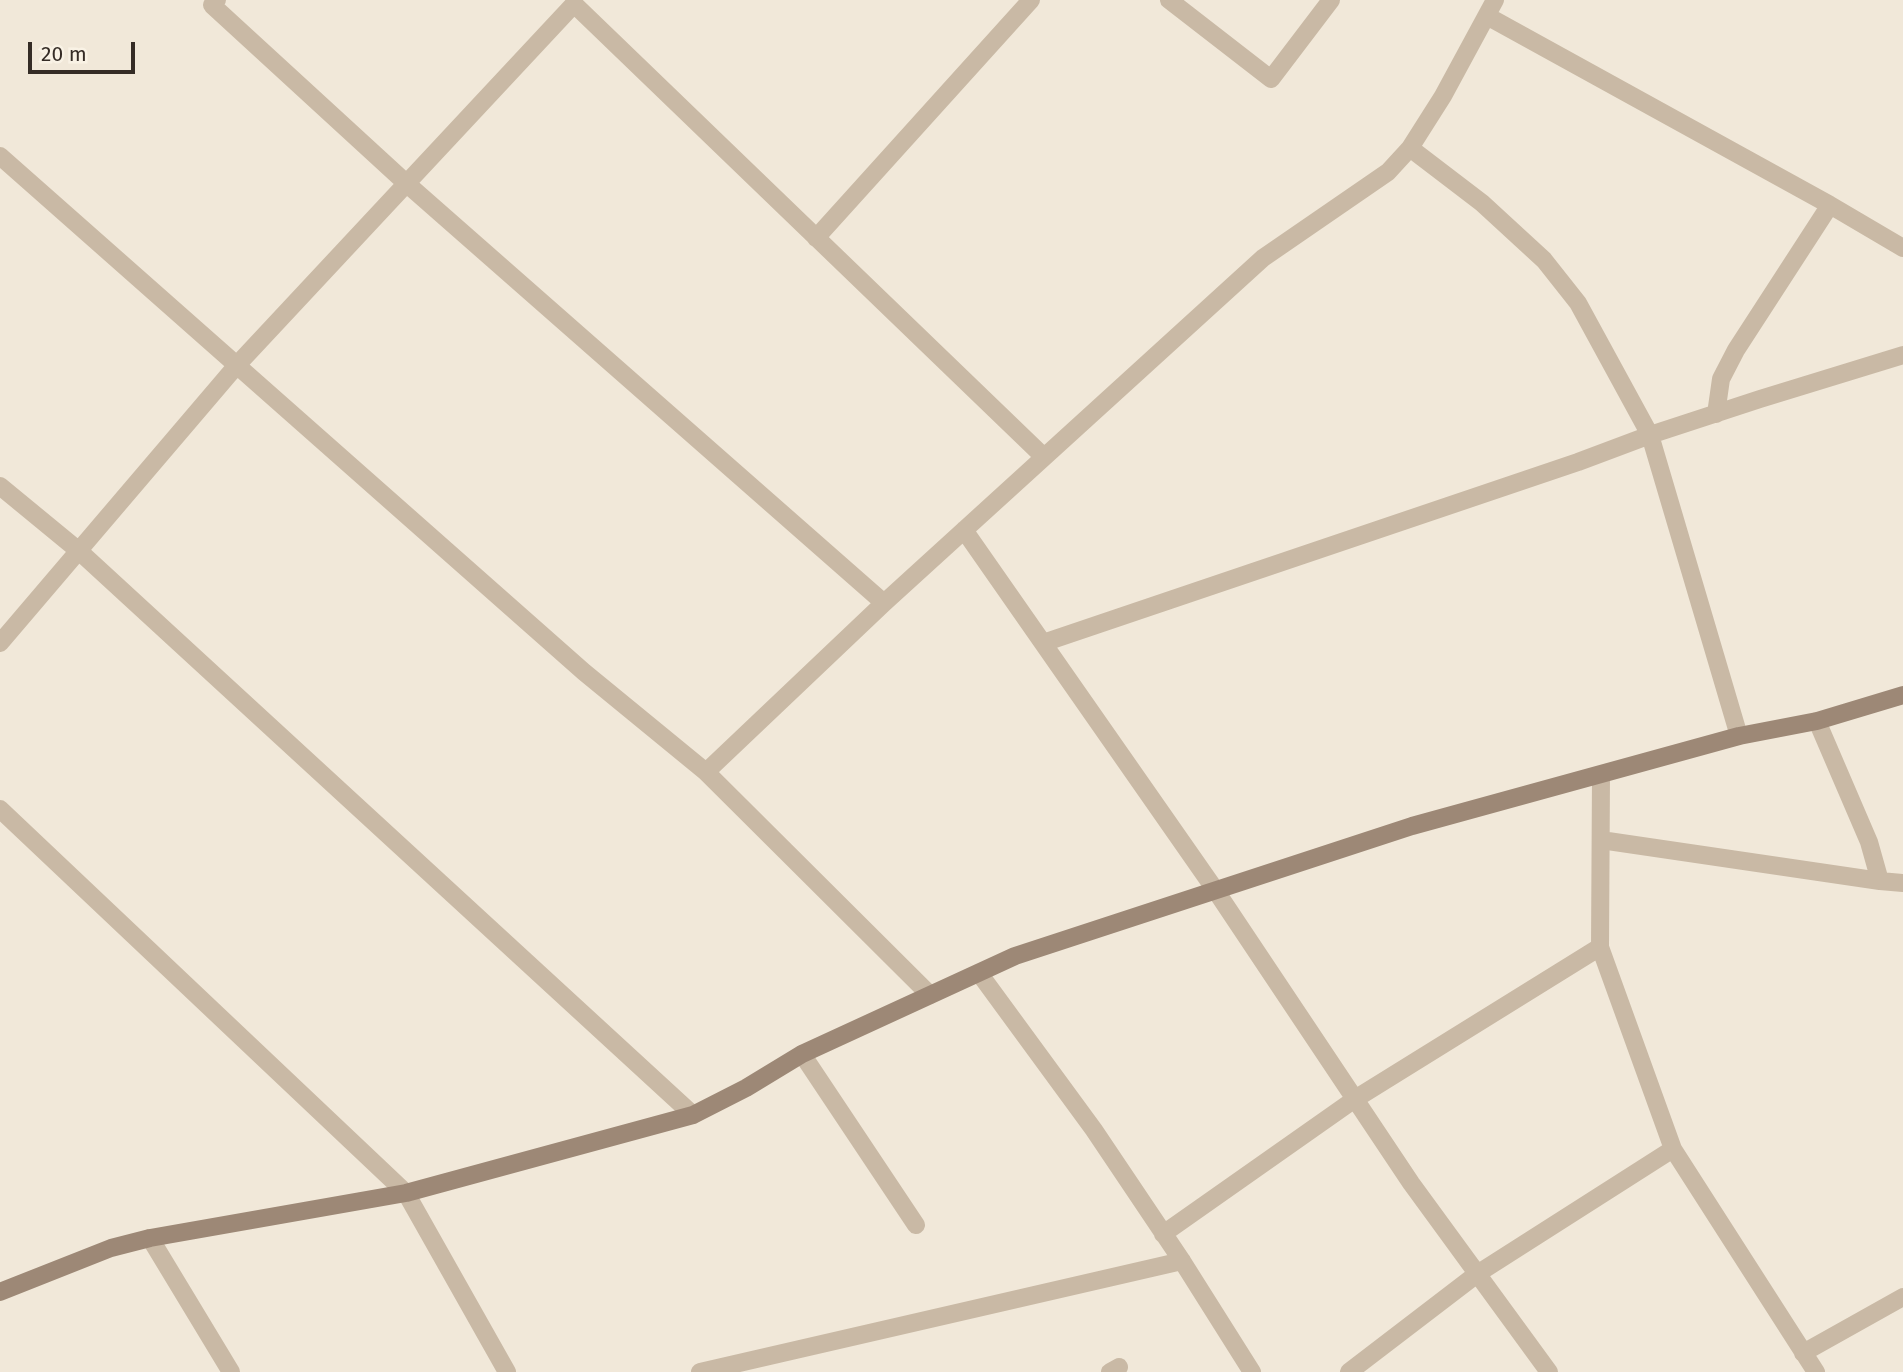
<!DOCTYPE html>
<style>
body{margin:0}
#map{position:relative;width:1903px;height:1372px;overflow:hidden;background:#f1e8d9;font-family:"Fira Sans",sans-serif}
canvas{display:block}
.scale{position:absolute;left:28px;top:42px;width:107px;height:32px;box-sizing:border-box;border:4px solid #352c26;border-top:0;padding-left:9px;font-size:21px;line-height:24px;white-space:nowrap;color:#352c26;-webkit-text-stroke:5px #f9f2e5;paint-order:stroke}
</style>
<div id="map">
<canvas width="1903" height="1372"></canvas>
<div class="scale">20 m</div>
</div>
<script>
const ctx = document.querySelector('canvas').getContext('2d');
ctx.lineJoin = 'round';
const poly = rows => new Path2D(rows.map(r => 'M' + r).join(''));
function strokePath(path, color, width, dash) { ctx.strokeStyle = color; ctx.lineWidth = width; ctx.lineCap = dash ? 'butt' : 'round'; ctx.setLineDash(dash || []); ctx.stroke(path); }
strokePath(poly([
 [217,0,212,5,406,183,884,603],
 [1169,0,1271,79,1331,0],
 [1487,16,1830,205,1903,248],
 [1410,148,1482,203,1544,260,1578,303,1650,435,1739,736],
 [0,156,584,672,706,772,884,603,1263,258,1388,172,1410,148,1443,96,1495,0],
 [816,238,1031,0],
 [1716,414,1721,379,1736,350,1830,205],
 [0,486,79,551,693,1115],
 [964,530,1216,891,1411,1183,1549,1372],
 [0,643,237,365,574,4,1044,457],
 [1043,643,1578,462,1650,435,1760,399,1903,355],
 [1817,721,1869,842,1880,881,1903,883],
 [706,772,930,995],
 [1601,776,1600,947,1673,1149,1816,1372],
 [0,809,406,1193,507,1372],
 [1601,840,1880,881],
 [979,973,1094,1130,1182,1261,1252,1372],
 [802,1054,916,1225],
 [1163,1234,1355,1099,1600,947],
 [150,1238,231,1372],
 [1803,1353,1903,1297],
 [700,1372,1182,1261],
 [1110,1372,1119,1367],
 [1349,1372,1477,1274,1673,1149]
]), '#c9b9a5', 18);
strokePath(poly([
 [0,1292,111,1248,150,1238,406,1193,693,1115,746,1088,802,1054,1015,956,1412,826,1739,736,1817,721,1903,695]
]), '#9d8876', 18);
</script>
